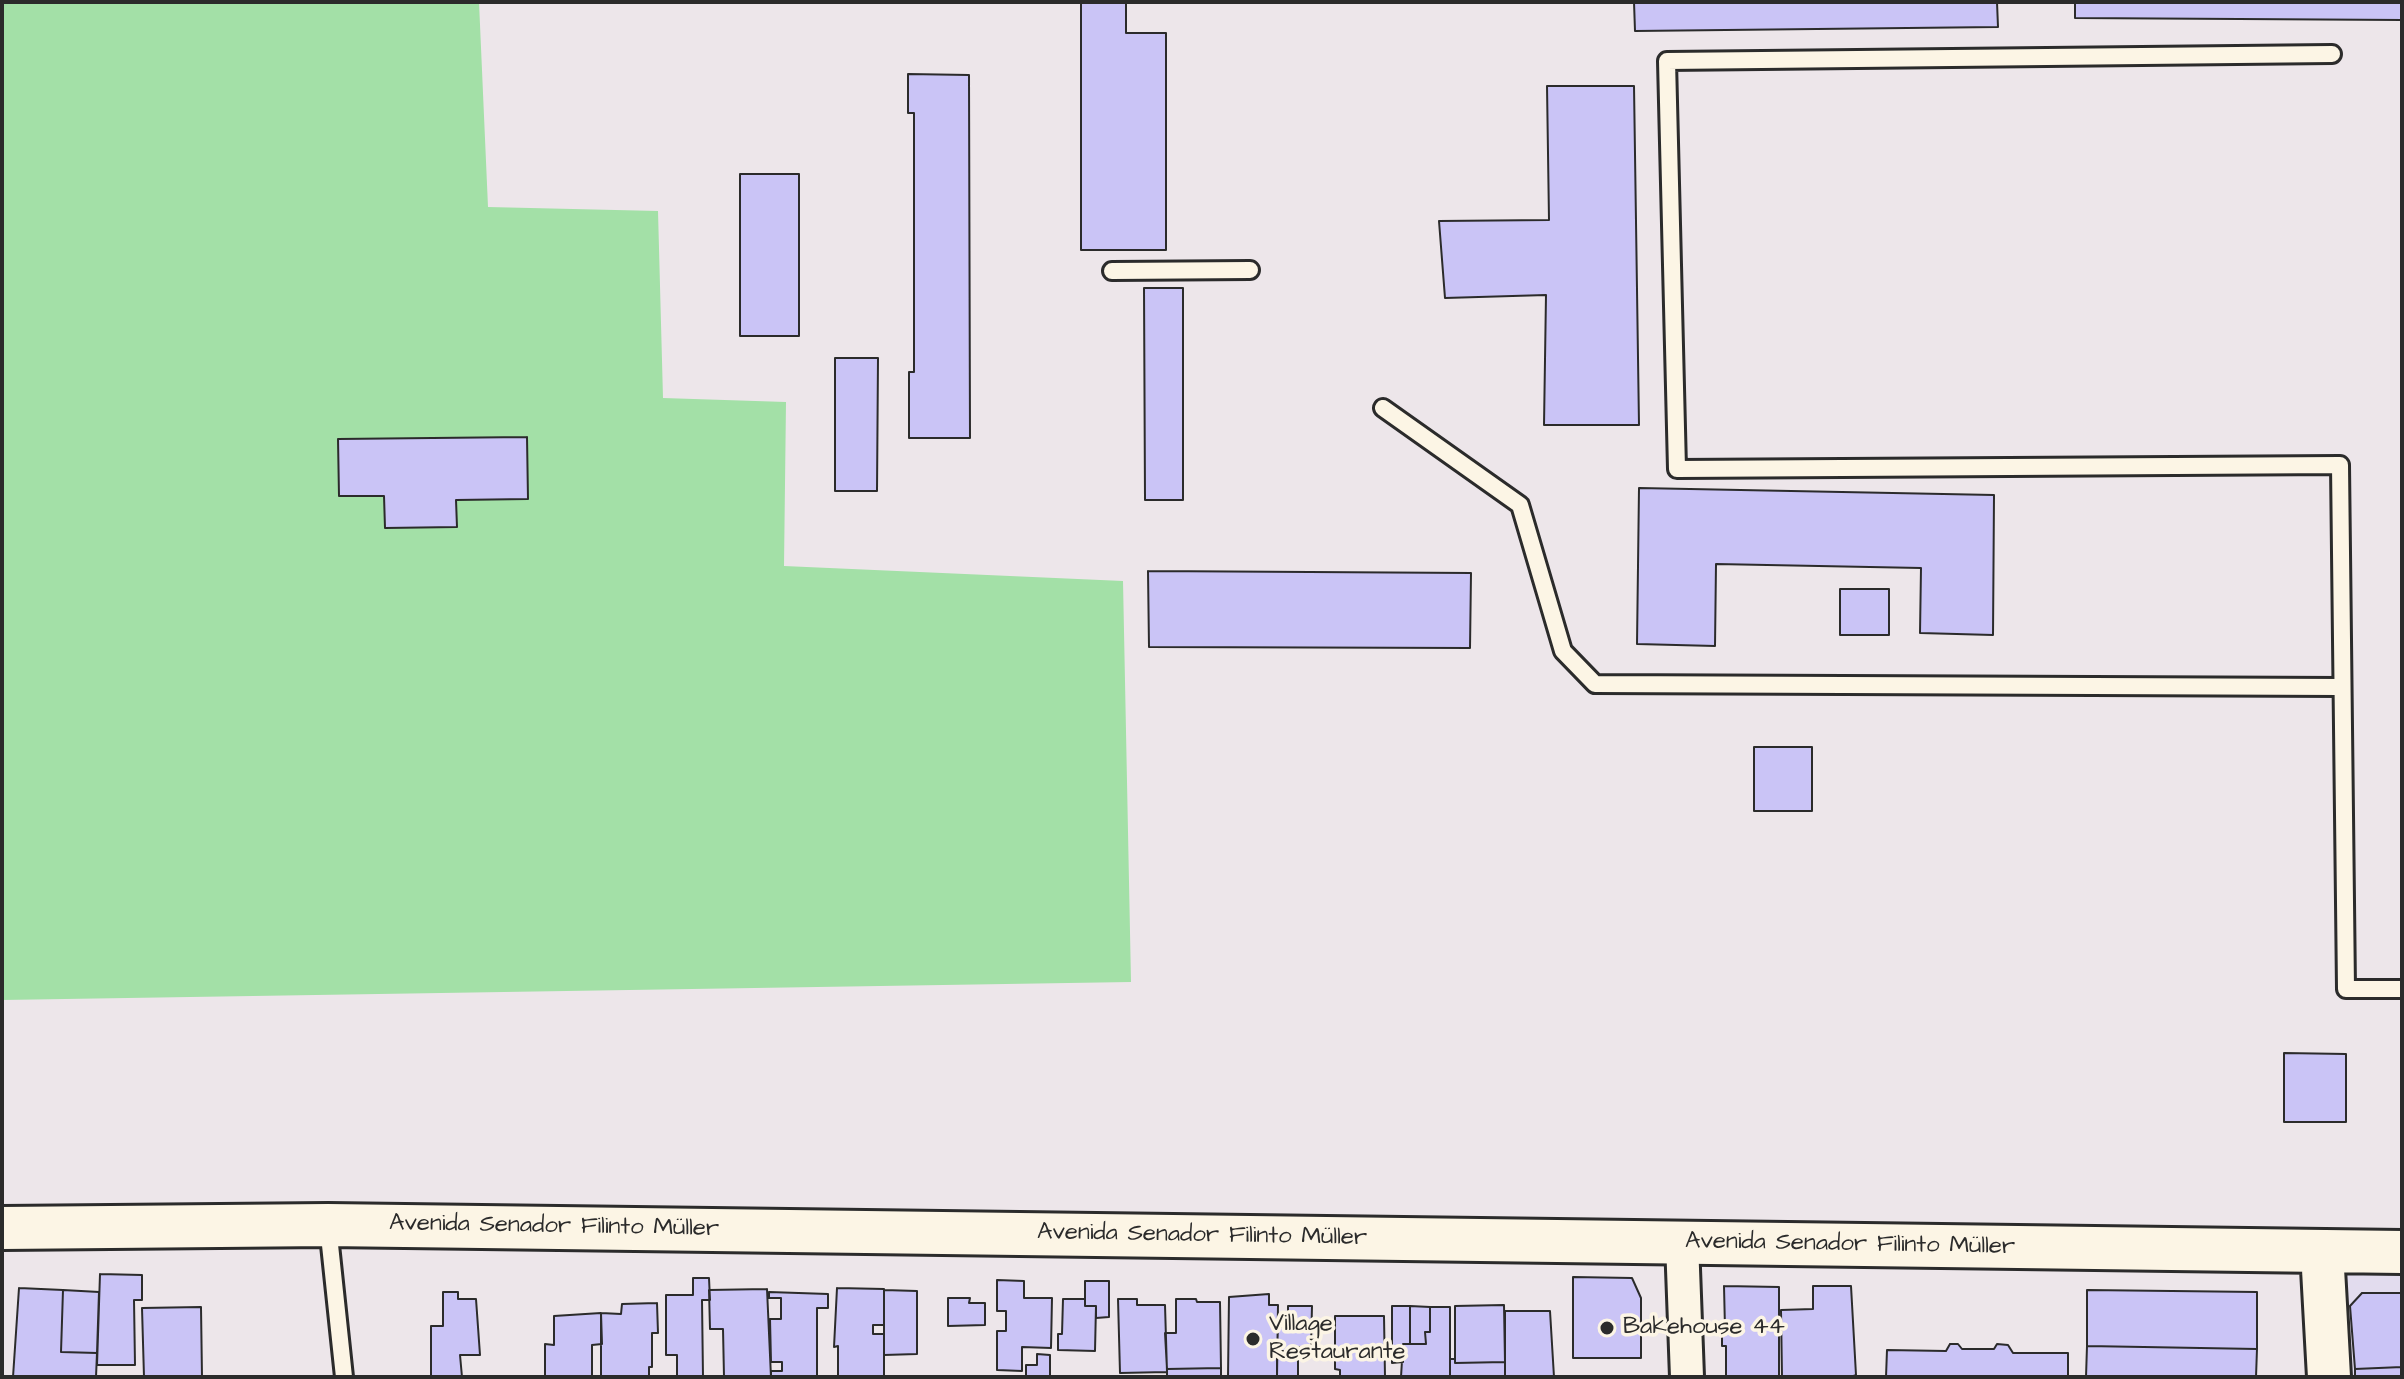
<!DOCTYPE html>
<meta charset="utf-8">
<style>
body{margin:0}
#map{position:relative;width:2404px;height:1379px;overflow:hidden;background:#ede6ea;font-family:"Architects Daughter",sans-serif}
canvas{display:block}
.frame{position:absolute;inset:0;border:4px solid #2b2b2b;pointer-events:none}
</style>
<div id="map">
<canvas width="2404" height="1379"></canvas>
<div class="frame"></div>
</div>
<script>
const ctx = document.querySelector('canvas').getContext('2d');
ctx.lineJoin = 'round';
function paint(path, color) { ctx.fillStyle = color; ctx.fill(path, 'evenodd'); }
const poly = rows => new Path2D(rows.map(r => 'M' + r).join(''));
function strokePath(path, color, width, dash) { ctx.strokeStyle = color; ctx.lineWidth = width; ctx.lineCap = dash ? 'butt' : 'round'; ctx.setLineDash(dash || []); ctx.stroke(path); }
function drawText(font, color, halo, rows, align = 'center') {
  ctx.font = font + ' "Architects Daughter",sans-serif'; ctx.lineWidth = 7; ctx.setLineDash([]); ctx.textBaseline = 'middle'; ctx.strokeStyle = halo; ctx.fillStyle = color; for (const [text, x, y, turn = 0] of rows) {
    ctx.save(); ctx.translate(x, y); ctx.rotate((+turn || 0) * Math.PI / 180); ctx.textAlign = isNaN(turn) ? turn : align; if (halo) ctx.strokeText(text, 0, 0); ctx.fillText(text, 0, 0); ctx.restore();
  }
}
paint(poly([
 [2343,1272,2402,1273,2402,1377,2352,1377]
]), '#e2dcee');
paint(poly([
 [2,2,479,2,488,207,658,211,663,398,786,402,784,566,1123,581,1131,982,2,1000]
]), '#a3e0a7');
const building = poly([
 [1081,2,1126,2,1126,33,1166,33,1166,250,1081,250,1081,2],
 [1634,2,1997,2,1998,27,1635,31,1634,2],
 [2075,2,2402,2,2402,20,2075,18,2075,2],
 [908,74,969,75,970,438,909,438,909,372,914,372,914,113,908,113,908,74],
 [1547,86,1634,86,1639,425,1544,425,1546,295,1445,298,1439,221,1549,220,1547,86],
 [740,174,799,174,799,336,740,336,740,174],
 [1144,288,1183,288,1183,500,1145,500,1144,288],
 [835,358,878,358,877,491,835,491,835,358],
 [527,437,528,499,456,500,457,527,385,528,384,496,339,496,338,439,527,437],
 [1639,488,1994,495,1993,635,1920,633,1921,568,1716,564,1715,646,1637,644,1639,488],
 [1148,571,1471,573,1470,648,1149,647,1148,571],
 [1840,589,1889,589,1889,635,1840,635,1840,589],
 [1754,747,1812,747,1812,811,1754,811,1754,747],
 [2284,1053,2346,1054,2346,1122,2284,1122,2284,1053],
 [100,1274,142,1275,142,1300,134,1300,135,1365,97,1365,100,1274],
 [1573,1277,1632,1278,1641,1298,1641,1358,1573,1358,1573,1277],
 [693,1278,709,1278,710,1300,702,1300,703,1377,677,1377,677,1355,666,1355,666,1295,693,1295,693,1278],
 [997,1280,1024,1281,1024,1298,1052,1298,1051,1348,1022,1347,1022,1371,997,1370,997,1331,1006,1331,1006,1311,997,1311,997,1280],
 [1085,1281,1109,1281,1109,1317,1096,1318,1096,1306,1085,1306,1085,1281],
 [1724,1286,1779,1287,1779,1377,1726,1377,1726,1346,1722,1346,1722,1328,1725,1329,1724,1286],
 [1813,1286,1851,1286,1856,1375,1851,1377,1782,1377,1781,1310,1813,1309,1813,1286],
 [19,1288,63,1290,61,1352,97,1353,96,1377,13,1377,19,1288],
 [837,1288,884,1289,884,1325,873,1325,873,1334,884,1334,884,1377,838,1377,838,1346,834,1347,837,1288],
 [767,1289,771,1377,724,1377,723,1329,710,1329,709,1290,767,1289],
 [63,1290,99,1292,97,1353,61,1352,63,1290],
 [884,1290,917,1291,917,1354,884,1355,884,1290],
 [2087,1290,2257,1292,2257,1349,2087,1346,2087,1290],
 [443,1292,458,1292,458,1299,476,1299,480,1355,460,1355,462,1377,431,1377,431,1326,443,1326,443,1292],
 [769,1292,828,1294,828,1308,817,1308,817,1377,771,1377,771,1371,782,1371,782,1362,771,1362,770,1319,781,1319,781,1298,769,1298,769,1292],
 [2362,1293,2401,1293,2402,1367,2355,1369,2350,1306,2362,1293],
 [1269,1294,1269,1305,1278,1305,1277,1377,1228,1377,1229,1297,1269,1294],
 [948,1298,970,1298,969,1303,985,1303,985,1325,948,1326,948,1298],
 [1063,1299,1085,1299,1085,1306,1096,1306,1095,1351,1058,1350,1058,1334,1062,1334,1063,1299],
 [1118,1299,1137,1299,1137,1305,1165,1305,1167,1372,1120,1373,1118,1299],
 [1176,1299,1196,1299,1197,1302,1220,1302,1221,1368,1167,1369,1165,1333,1176,1333,1176,1299],
 [657,1303,658,1333,652,1333,652,1367,649,1367,649,1377,601,1377,601,1313,621,1314,622,1304,657,1303],
 [1504,1305,1505,1362,1455,1363,1455,1306,1504,1305],
 [1288,1306,1312,1306,1311,1347,1299,1347,1298,1351,1277,1351,1278,1327,1288,1327,1288,1306],
 [1392,1306,1410,1306,1410,1344,1403,1344,1403,1362,1392,1363,1392,1306],
 [1410,1306,1430,1307,1430,1332,1425,1332,1426,1344,1410,1344,1410,1306],
 [201,1307,202,1377,144,1377,142,1308,201,1307],
 [1430,1307,1450,1307,1450,1377,1401,1377,1403,1344,1426,1344,1425,1332,1430,1332,1430,1307],
 [1505,1311,1550,1311,1554,1377,1505,1377,1505,1311],
 [601,1313,602,1344,592,1345,592,1377,545,1377,545,1344,554,1345,554,1316,601,1313],
 [1335,1316,1384,1316,1385,1377,1340,1377,1340,1370,1335,1369,1335,1316],
 [1950,1344,1958,1344,1962,1349,1994,1349,1997,1344,2008,1345,2013,1353,2068,1353,2068,1377,1886,1377,1887,1350,1946,1351,1950,1344],
 [2087,1346,2257,1349,2256,1377,2086,1377,2087,1346],
 [1277,1351,1298,1351,1298,1377,1277,1377,1277,1351],
 [1037,1354,1050,1355,1050,1377,1026,1377,1026,1365,1037,1365,1037,1354],
 [1450,1359,1455,1359,1455,1363,1505,1362,1505,1377,1450,1377,1450,1359],
 [2402,1367,2402,1377,2355,1376,2355,1369,2402,1367],
 [1221,1368,1221,1377,1167,1377,1167,1369,1221,1368]
]);
paint(building, '#cac4f6');
strokePath(building, '#2b2b2b', 2);
const service = poly([
 [2332,54,1667,61,1677,469,2340,465,2346,989,2402,989],
 [1112,271,1250,270],
 [1383,408,1520,505,1563,651,1595,684,2341,687],
 [328,1226,344,1377]
]);
const minor = poly([
 [1682,1242,1687,1377]
]);
const tertiary = poly([
 [2,1228,328,1225,2402,1252],
 [2322,1251,2329,1377]
]);
strokePath(service, '#2b2b2b', 22);
strokePath(minor, '#2b2b2b', 38);
strokePath(tertiary, '#2b2b2b', 48);
strokePath(service, '#fcf5e5', 16);
strokePath(minor, '#fcf5e5', 32);
strokePath(tertiary, '#fcf5e5', 42);
for (const [x, y, r, color] of [
 [1607,1328,8,"#2b2b2b"],
 [1253,1339,8,"#2b2b2b"]
]) { const dot = new Path2D(); dot.arc(x, y, r, 0, 2 * Math.PI); ctx.fillStyle = color; ctx.fill(dot); strokePath(dot, '#fcf5e5', 3); }
drawText('24px', '#2b2b2b', '#fcf5e5', [
 ["Avenida Senador Filinto Müller",554,1227,1],
 ["Avenida Senador Filinto Müller",1202,1236,1],
 ["Avenida Senador Filinto Müller",1850,1245,1]
]);
drawText('24px', '#2b2b2b', '#fcf5e5', [
 ["Village",1269,1325],
 ["Restaurante",1269,1353],
 ["Bakehouse 44",1623,1328]
], 'left');
</script>
